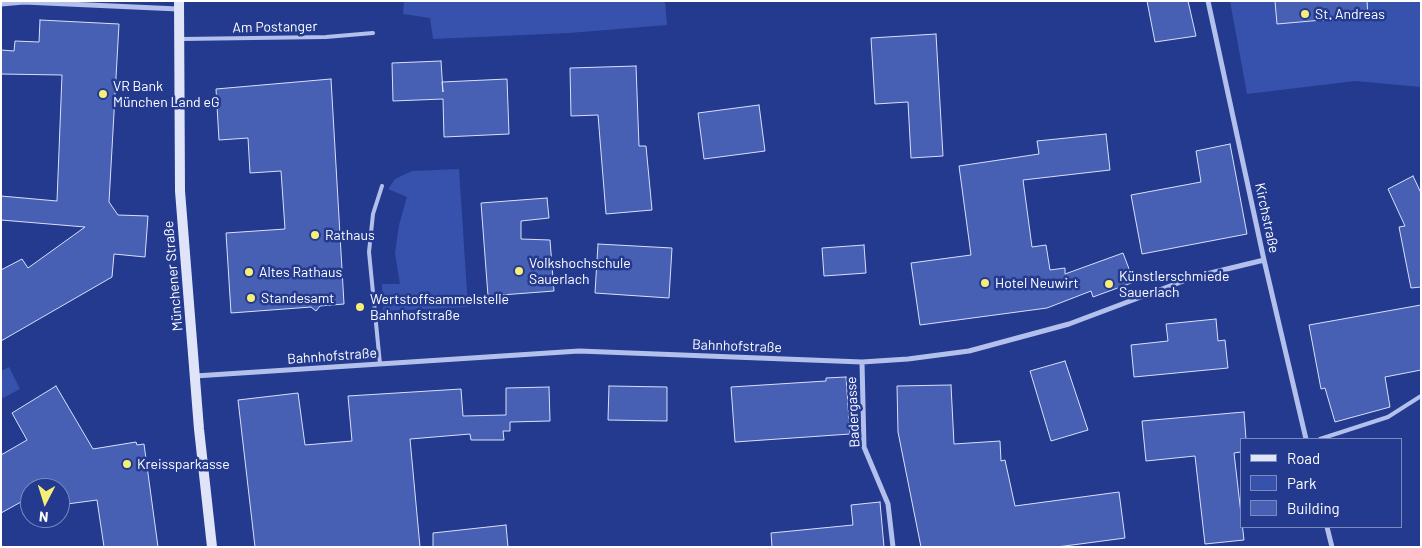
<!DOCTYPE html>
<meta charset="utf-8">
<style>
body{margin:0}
#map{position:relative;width:1422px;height:548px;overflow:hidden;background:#233a8f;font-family:Barlow,sans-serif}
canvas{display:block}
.frame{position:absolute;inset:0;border:2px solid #fff;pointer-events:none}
.legend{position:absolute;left:1240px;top:438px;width:162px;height:90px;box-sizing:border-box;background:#233a8f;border:1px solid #7b89bc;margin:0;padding:6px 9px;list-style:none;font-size:15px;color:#fff}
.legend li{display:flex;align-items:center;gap:10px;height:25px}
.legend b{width:25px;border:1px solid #7b89bc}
.north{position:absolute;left:20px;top:478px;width:50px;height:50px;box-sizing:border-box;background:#233a8f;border:1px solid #7b89bc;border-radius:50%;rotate:185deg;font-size:14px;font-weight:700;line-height:20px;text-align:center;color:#fff}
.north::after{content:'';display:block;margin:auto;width:18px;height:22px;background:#f7ee76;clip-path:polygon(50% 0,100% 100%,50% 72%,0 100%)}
</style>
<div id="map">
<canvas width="1422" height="548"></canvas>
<div class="frame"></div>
<ul class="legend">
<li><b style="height:6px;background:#dfe4f9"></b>Road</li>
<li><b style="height:14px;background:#3752ac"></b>Park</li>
<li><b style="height:14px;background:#4760b4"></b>Building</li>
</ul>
<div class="north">N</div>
</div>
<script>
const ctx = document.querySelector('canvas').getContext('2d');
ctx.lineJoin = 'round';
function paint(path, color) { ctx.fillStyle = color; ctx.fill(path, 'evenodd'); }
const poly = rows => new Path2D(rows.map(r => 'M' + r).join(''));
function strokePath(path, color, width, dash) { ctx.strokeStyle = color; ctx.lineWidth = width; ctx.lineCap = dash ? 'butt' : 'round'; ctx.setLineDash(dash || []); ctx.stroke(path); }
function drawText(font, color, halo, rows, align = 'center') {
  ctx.font = font + ' Barlow,sans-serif'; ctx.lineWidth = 5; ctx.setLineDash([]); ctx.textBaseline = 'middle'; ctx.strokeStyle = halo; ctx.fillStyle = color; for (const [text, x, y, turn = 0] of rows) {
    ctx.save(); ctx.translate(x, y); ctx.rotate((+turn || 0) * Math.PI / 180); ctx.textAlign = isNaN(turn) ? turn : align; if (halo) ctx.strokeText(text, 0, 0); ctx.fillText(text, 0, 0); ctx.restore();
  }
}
paint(poly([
 [404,1,665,1,667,25,569,33,433,39,430,18,403,14],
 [1230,1,1421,1,1421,87,1355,81,1247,94],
 [459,169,468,307,383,311,382,284,400,284,395,253,399,225,407,197,388,189,395,179,412,171],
 [9,367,20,389,3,398,1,396,1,371]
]), '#3752ac');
const building = poly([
 [1147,1,1188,1,1196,36,1155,42,1147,1],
 [1275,1,1367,1,1368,16,1277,24,1275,1],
 [40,20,119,24,109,202,118,215,148,216,145,257,114,254,112,277,1,341,1,270,22,259,28,268,85,227,1,220,1,196,57,201,62,75,1,74,1,50,14,51,15,41,39,42,40,20],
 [936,34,943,156,911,158,908,102,875,104,871,38,936,34],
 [441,61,443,92,442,82,507,79,509,134,444,137,443,99,393,101,392,63,441,61],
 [636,66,639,146,646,146,652,210,606,214,598,115,571,116,570,68,636,66],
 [331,79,344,304,320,306,316,311,311,307,231,313,226,233,285,229,281,171,250,173,248,138,219,140,216,89,331,79],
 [759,105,765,151,704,159,698,113,759,105],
 [1106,134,1110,170,1023,180,1032,247,1046,245,1050,270,1065,268,1065,274,1123,253,1134,282,1093,297,1091,291,1047,308,920,325,911,263,971,255,959,166,1039,154,1037,141,1106,134],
 [1230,144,1247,234,1142,254,1131,195,1201,182,1196,151,1230,144],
 [1413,176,1421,193,1421,287,1411,288,1399,227,1405,226,1388,189,1413,176],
 [547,198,549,218,521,221,521,239,550,240,554,291,488,296,481,203,547,198],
 [598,244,672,248,669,298,595,293,598,244],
 [864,245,866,273,824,276,822,248,864,245],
 [1421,305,1421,370,1385,377,1390,407,1335,422,1325,388,1321,389,1309,325,1421,305],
 [1216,319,1218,341,1225,340,1228,368,1134,377,1131,345,1168,341,1166,324,1216,319],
 [1065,361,1088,430,1051,441,1030,371,1065,361],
 [846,377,850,434,735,442,731,387,826,381,826,378,846,377],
 [951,385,954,444,1000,441,1001,461,1005,460,1015,506,1119,492,1125,538,1057,547,921,547,898,432,897,386,951,385],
 [56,386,93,449,136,442,137,445,144,444,158,547,104,547,97,500,67,504,55,482,45,488,30,488,30,497,1,513,1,455,27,440,12,413,56,386],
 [609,386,667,387,667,421,608,420,609,386],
 [549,387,550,421,510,422,510,431,503,431,504,440,471,440,470,434,410,439,420,547,255,547,238,400,298,393,305,445,352,441,348,396,461,389,463,416,506,415,506,388,549,387],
 [1244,412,1246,439,1241,439,1241,452,1234,453,1244,540,1205,544,1195,456,1146,461,1142,421,1244,412],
 [880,502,884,547,772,547,771,533,853,525,851,505,880,502],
 [506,525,508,547,433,547,433,533,506,525]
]);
paint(building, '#4760b4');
strokePath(building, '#d8e0f9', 1);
strokePath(poly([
 [181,39,326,37,373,33],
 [380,364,369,252,373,214,382,186],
 [1320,439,1388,417,1421,396]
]), '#b3c0ec', 4);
strokePath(poly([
 [1208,1,1264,260,1306,439],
 [1,4,24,2,178,9],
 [862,362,864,447,888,504,893,547],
 [195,376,579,351,862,362,908,359,969,351,1069,324,1194,277,1264,260],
 [1327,527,1332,547]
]), '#b3c0ec', 5);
strokePath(poly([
 [179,1,180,191,199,429,212,547]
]), '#dfe4f9', 10);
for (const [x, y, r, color] of [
 [1305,14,5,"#f7ee76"],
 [103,94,5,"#f7ee76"],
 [315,235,5,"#f7ee76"],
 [519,271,5,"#f7ee76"],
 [249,272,5,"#f7ee76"],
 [985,283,5,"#f7ee76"],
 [1109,284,5,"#f7ee76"],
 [251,298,5,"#f7ee76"],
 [360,307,5,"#f7ee76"],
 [127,464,5,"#f7ee76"]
]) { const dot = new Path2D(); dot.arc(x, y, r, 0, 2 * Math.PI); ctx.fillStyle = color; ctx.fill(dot); strokePath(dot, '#233a8f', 2); }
drawText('14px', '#fff', '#233a8f', [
 ["St. Andreas",1315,14],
 ["VR Bank",113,86],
 ["München Land eG",113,102],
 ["Rathaus",325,235],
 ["Volkshochschule",529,263],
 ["Sauerlach",529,279],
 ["Altes Rathaus",259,272],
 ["Künstlerschmiede",1119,276],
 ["Sauerlach",1119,292],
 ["Hotel Neuwirt",995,283],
 ["Standesamt",261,298],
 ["Wertstoffsammelstelle",370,299],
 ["Bahnhofstraße",370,315],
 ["Kreissparkasse",137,464]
], 'left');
drawText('14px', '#fff', '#233a8f', [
 ["Am Postanger",275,27,-1],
 ["Kirchstraße",1267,218,78],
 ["Münchener Straße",173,276,-95],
 ["Bahnhofstraße",737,346,2],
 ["Bahnhofstraße",332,356,-4],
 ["Badergasse",853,412,-93]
]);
</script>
